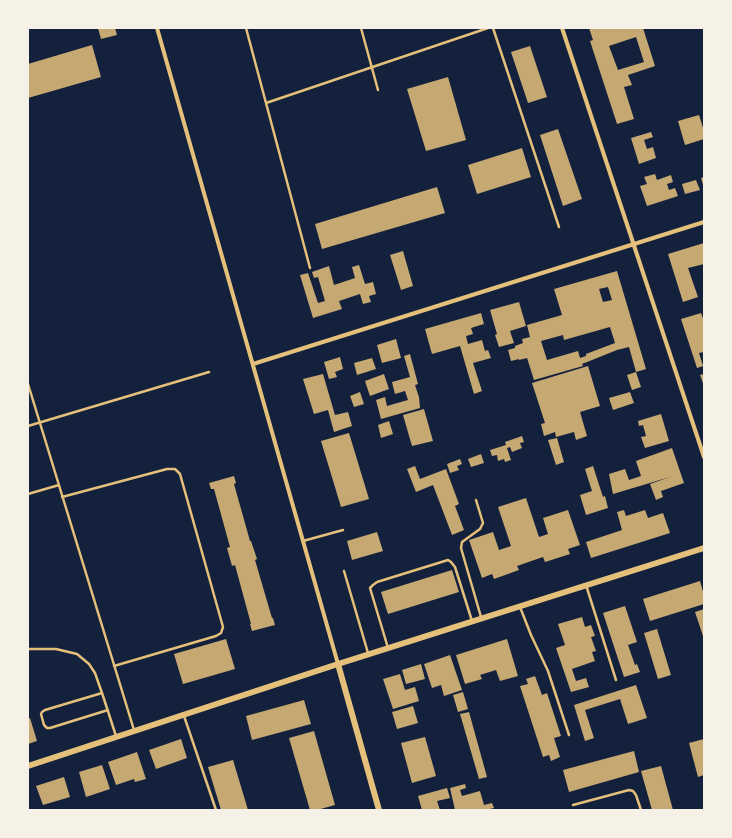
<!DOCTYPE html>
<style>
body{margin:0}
#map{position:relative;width:732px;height:838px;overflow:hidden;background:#14213d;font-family:"DM Sans",sans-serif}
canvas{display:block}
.frame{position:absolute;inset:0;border:29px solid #f6f1e7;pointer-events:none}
</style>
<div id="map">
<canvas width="732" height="838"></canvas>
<div class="frame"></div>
</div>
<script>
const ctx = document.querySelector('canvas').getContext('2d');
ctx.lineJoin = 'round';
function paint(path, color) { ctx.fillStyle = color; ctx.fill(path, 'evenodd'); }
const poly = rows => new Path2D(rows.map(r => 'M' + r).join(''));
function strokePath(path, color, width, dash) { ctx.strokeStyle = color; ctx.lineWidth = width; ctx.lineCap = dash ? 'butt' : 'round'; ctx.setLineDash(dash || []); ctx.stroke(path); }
paint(poly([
 [98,28,115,28,117,35,101,39],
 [589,28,643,28,655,66,628,75,632,85,624,87,634,119,617,124,590,41,593,40],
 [636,37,644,62,618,70,609,46],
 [92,45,101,77,28,98,28,64],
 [530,46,547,97,528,103,511,52],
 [448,77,466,140,426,151,407,89],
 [699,115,704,131,704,139,685,145,678,121],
 [558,129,582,199,563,206,540,135],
 [651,132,653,137,644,140,647,149,653,147,656,158,639,164,631,138],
 [522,148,531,177,477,194,468,165],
 [655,174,657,180,671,175,673,182,667,184,669,190,675,188,678,196,647,206,640,186,647,184,644,177],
 [704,177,704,188,701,178],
 [696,180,700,190,685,194,682,184],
 [437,187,445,213,322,249,315,224],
 [704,243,704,264,688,268,698,297,683,302,668,254],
 [403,251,413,286,401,290,390,255],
 [359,265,365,284,373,282,376,294,369,296,371,302,363,304,360,294,339,301,342,309,313,318,300,275,308,273,318,303,325,301,318,277,314,278,312,272,329,266,334,285,355,278,352,267],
 [617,271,646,369,636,372,629,347,617,350,582,364,583,366,534,380,527,358,519,360,519,359,511,361,508,350,515,348,515,346,523,343,522,339,530,337,527,325,562,315,554,289],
 [608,287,612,300,603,302,599,289],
 [610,327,615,343,586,354,586,356,580,358,578,351,547,360,541,341,563,335,564,340],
 [519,302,526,326,510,331,514,343,499,347,495,335,497,334,490,310],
 [481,313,484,324,471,328,473,334,466,336,468,344,482,340,485,351,488,350,491,358,473,363,482,391,474,394,460,346,432,354,425,329],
 [701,313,704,321,704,352,699,353,703,366,697,368,681,319],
 [396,339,401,358,382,363,377,345],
 [410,354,418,384,415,385,419,397,420,408,381,419,376,400,385,397,387,406,408,400,405,391,395,394,392,382,410,377,404,356],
 [340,357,343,369,335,372,337,377,329,379,324,362],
 [372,358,376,369,357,375,354,363],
 [588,366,600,406,580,412,587,436,576,440,574,432,556,437,555,432,544,436,541,424,545,423,532,383],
 [636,372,641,387,632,390,627,375],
 [323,374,335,415,348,412,352,426,334,432,328,410,314,414,303,379],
 [384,374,389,389,370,396,365,381],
 [704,374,704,386,700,375],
 [360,392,364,404,354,407,350,396],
 [630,392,634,403,613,410,609,398],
 [424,409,433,441,412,446,403,415],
 [661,414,669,441,645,448,641,437,646,436,643,425,639,426,638,421],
 [389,421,393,434,381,438,378,425],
 [349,433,369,499,341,507,321,441],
 [522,436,524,442,520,443,522,448,512,452,510,447,507,448,511,460,505,462,504,459,498,461,497,455,492,456,490,450,506,445,505,442],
 [557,438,564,462,556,465,548,440],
 [672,448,684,483,661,491,663,497,656,500,650,484,670,477,613,494,609,474,625,469,629,480,641,476,636,461],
 [481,454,484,463,471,467,468,459],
 [460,459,462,464,457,466,459,470,450,473,447,464],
 [415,466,420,479,446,469,459,504,455,506,464,530,452,535,433,485,416,492,407,469],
 [593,466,603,497,605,496,608,508,586,515,580,495,592,491,585,469],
 [234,476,236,483,234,484,250,541,251,541,257,559,255,560,272,618,273,618,275,625,252,631,250,624,251,624,235,565,232,566,227,548,230,547,214,489,211,489,209,483],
 [526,498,539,537,548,534,543,518,568,510,580,545,568,549,570,554,545,562,543,557,517,566,519,570,494,579,492,574,482,578,469,540,493,532,499,550,511,546,498,507],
 [624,510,626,516,645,510,648,518,663,513,670,533,591,558,586,542,622,530,617,512],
 [377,532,383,551,352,560,347,541],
 [452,570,459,592,388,614,381,592],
 [700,581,704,595,704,604,650,621,643,599],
 [625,606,637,642,628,645,635,665,637,664,640,672,624,677,603,613],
 [704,609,704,639,695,612],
 [582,617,585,627,591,625,595,636,591,637,596,651,592,652,595,661,572,669,576,681,586,678,589,687,571,692,556,648,565,645,558,624],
 [657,629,671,675,658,679,644,633],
 [226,639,235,669,183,684,174,654],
 [507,639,518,676,500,681,496,670,480,675,482,679,465,684,456,655],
 [450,655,462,690,444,696,441,685,432,688,424,664],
 [421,664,425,679,406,684,402,670],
 [400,674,405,690,415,687,419,701,393,709,383,679],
 [535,676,542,695,547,693,561,736,554,738,560,757,551,761,549,755,543,757,520,686,528,684,526,679],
 [636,685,647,718,628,724,620,699,585,710,594,738,585,741,574,705],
 [463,692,468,709,458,712,453,695],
 [304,700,311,724,252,740,246,716],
 [413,706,418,723,397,729,392,712],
 [469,712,487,777,479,779,460,714],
 [30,718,37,741,28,744,28,719],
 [314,731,335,805,317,810,310,810,289,738],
 [425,737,436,776,412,783,401,743],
 [181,739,187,758,156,769,149,750],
 [704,739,704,775,698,777,689,743],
 [634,751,639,772,569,792,563,770],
 [137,752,146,779,135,782,134,779,116,785,108,762],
 [233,760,248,810,221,810,208,767],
 [102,765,110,789,86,797,79,772],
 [661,766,673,810,652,810,641,771],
 [64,777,70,797,43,805,36,786],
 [465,784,466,788,460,790,462,796,480,791,484,805,492,803,494,808,486,810,455,810,450,788],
 [447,788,450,798,437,801,440,810,422,810,418,796]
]), '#c6a872');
strokePath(poly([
 [246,28,310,268],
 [361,28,378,90],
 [493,28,559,227],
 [266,103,488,28],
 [28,384,134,730],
 [28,426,209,372],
 [28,494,59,485],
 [62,497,167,469,175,469,180,474,223,627,221,633,216,636,114,666],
 [476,500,483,523,480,529,462,542,461,548,481,617],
 [303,541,343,530],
 [344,571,368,653],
 [586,585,616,680],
 [520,607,531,635,548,671,569,735],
 [388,648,370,588,373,585,377,582,448,560,451,562,455,567,472,621],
 [29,649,56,649,77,654,89,664,95,673,102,693],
 [108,710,50,728,47,728,44,725,41,714,42,712,45,710,102,693,104,699,116,736],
 [184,716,216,810],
 [573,805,629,790,633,791,636,795,641,810]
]), '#e5c07b', 2.5);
strokePath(poly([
 [157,28,338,664],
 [562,28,704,457],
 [253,364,704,222]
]), '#e5c07b', 4);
strokePath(poly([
 [338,664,379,810],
 [28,766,338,664,704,548]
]), '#e5c07b', 6);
</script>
